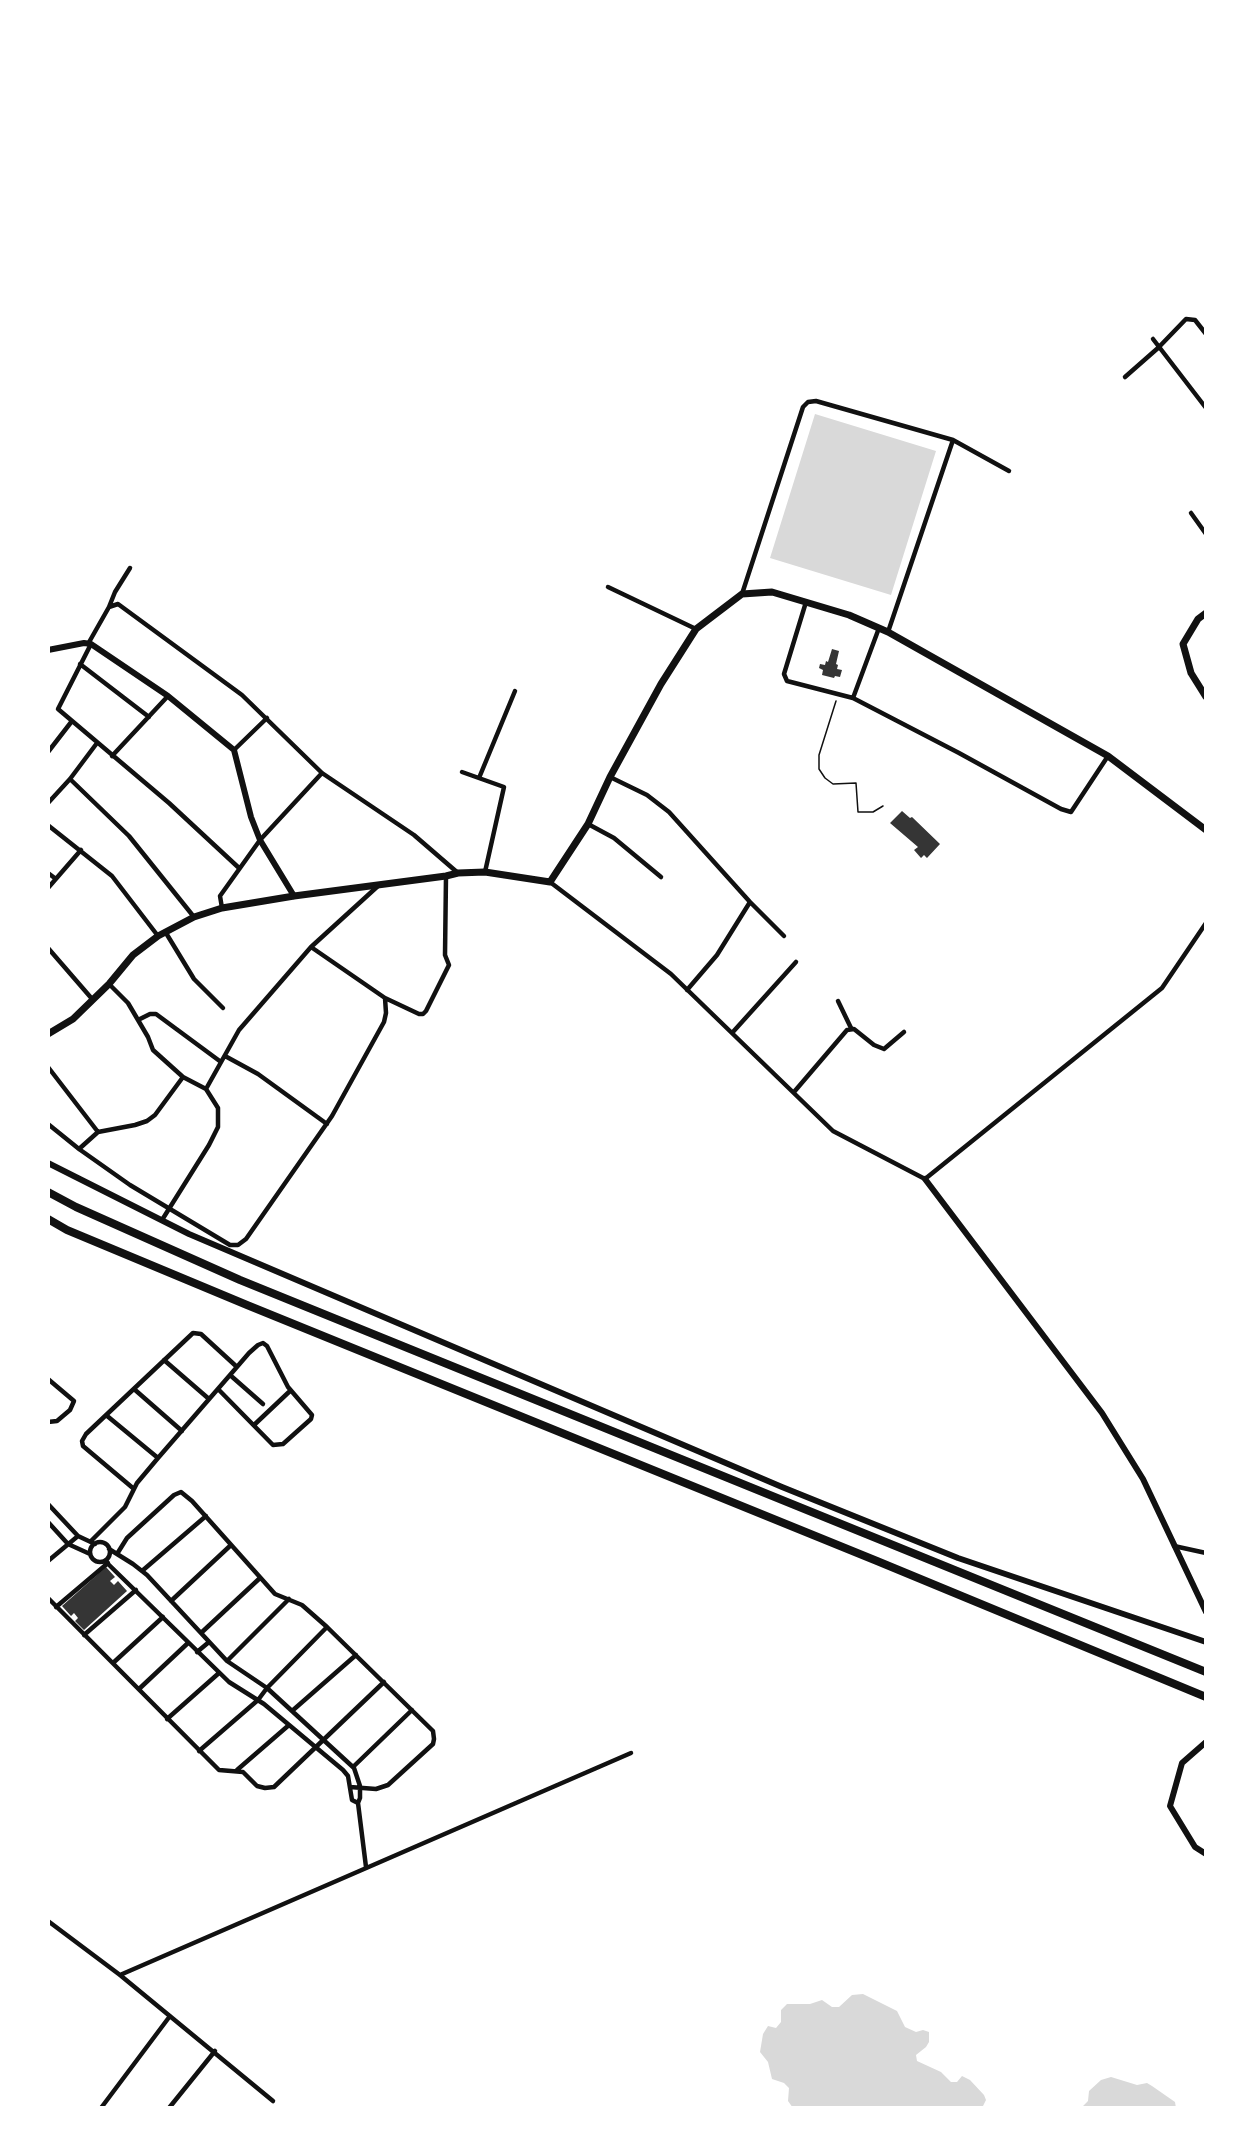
<!DOCTYPE html>
<style>
body{margin:0}
#map{position:relative;width:1254px;height:2156px;overflow:hidden;background:#fff;font-family:"Public Sans",sans-serif}
canvas{display:block}
.frame{position:absolute;inset:0;border:50px solid #fff;pointer-events:none}
</style>
<div id="map">
<canvas width="1254" height="2156"></canvas>
<div class="frame"></div>
</div>
<script>
const ctx = document.querySelector('canvas').getContext('2d');
ctx.lineJoin = 'round';
function paint(path, color) { ctx.fillStyle = color; ctx.fill(path, 'evenodd'); }
const poly = rows => new Path2D(rows.map(r => 'M' + r).join(''));
function strokePath(path, color, width, dash) { ctx.strokeStyle = color; ctx.lineWidth = width; ctx.lineCap = dash ? 'butt' : 'round'; ctx.setLineDash(dash || []); ctx.stroke(path); }
paint(poly([
 [815,414,936,451,891,595,770,558],
 [863,1994,897,2011,905,2027,916,2032,923,2030,929,2032,929,2042,926,2047,916,2055,917,2061,941,2072,951,2082,957,2082,962,2076,970,2080,984,2095,986,2100,982,2108,793,2108,788,2101,789,2088,784,2083,772,2079,768,2062,760,2052,763,2034,768,2026,776,2028,781,2022,781,2010,787,2004,810,2004,822,2000,832,2007,839,2007,852,1995],
 [1111,2077,1137,2085,1147,2083,1152,2086,1175,2102,1176,2108,1077,2108,1083,2106,1088,2101,1089,2091,1101,2080]
]), '#d9d9d9');
paint(poly([
 [832,649,839,651,836,664,838,665,837,669,842,670,840,677,835,676,834,678,822,675,823,670,819,668,820,664,825,665,826,661,828,662],
 [902,811,910,818,912,817,940,844,927,858,924,855,921,858,914,850,918,847,890,823],
 [106,1567,115,1577,110,1581,114,1585,118,1581,127,1591,84,1630,75,1621,78,1618,74,1613,71,1616,62,1606]
]), '#353535');
strokePath(poly([
 [836,701,819,755,819,769,825,778,833,784,856,783,858,812,873,812,883,806]
]), '#111', 1.5);
strokePath(poly([
 [1153,339,1206,408],
 [1125,377,1158,348,1186,319,1195,320,1206,334],
 [1191,513,1206,534],
 [608,587,696,629],
 [742,594,803,407,808,402,816,401,953,440,1009,471],
 [806,602,784,674,787,681,853,698,959,753,1061,809,1071,812,1108,756],
 [109,607,115,592,130,568],
 [888,632,953,440],
 [88,644,109,607,118,604,242,695,322,773,414,835,458,873],
 [91,644,58,709,169,803,239,868],
 [80,664,149,717],
 [853,698,879,628],
 [234,750,267,718],
 [48,752,72,721],
 [112,756,168,696],
 [462,772,504,787,485,872],
 [610,777,647,795,669,812,750,902,784,936],
 [479,778,515,691],
 [70,779,129,836,194,917],
 [48,803,70,779,97,743],
 [588,824,614,838,661,877],
 [49,826,112,876,158,936],
 [48,873,56,879],
 [550,882,671,974,833,1131,925,1179,1162,988,1206,923],
 [48,888,81,850],
 [222,908,220,896,260,840,322,773],
 [166,933,194,979,223,1008],
 [311,947,385,998,419,1014,423,1014,426,1011,449,965,445,955,446,876],
 [48,948,93,1000],
 [109,984,128,1003,148,1037,153,1050,183,1077,206,1089,218,1108,218,1127,209,1145,162,1220],
 [687,990,717,955,750,902],
 [838,1001,851,1028],
 [138,1020,150,1014,156,1014,221,1062],
 [732,1033,796,962],
 [225,1056,258,1074,327,1124],
 [48,1067,98,1132],
 [206,1089,239,1030,311,947,378,886],
 [794,1092,847,1030,854,1029,874,1045,884,1049,904,1032],
 [48,1124,79,1149,130,1185,230,1245,238,1245,246,1239,332,1116,384,1022,386,1013,385,998],
 [79,1149,98,1132,135,1125,147,1121,155,1115,183,1077],
 [164,1360,209,1399],
 [230,1375,263,1404],
 [48,1379,74,1401,70,1410,57,1421,48,1422],
 [134,1389,182,1431],
 [106,1415,158,1458],
 [254,1425,290,1391],
 [134,1489,83,1446,82,1441,86,1434,193,1333,201,1334,237,1367],
 [48,1504,78,1536,95,1544],
 [48,1522,68,1544,90,1554],
 [91,1541,125,1507,137,1483,158,1458,230,1375,249,1353,258,1345,263,1343,267,1346,288,1387,312,1415,311,1419,283,1444,273,1445,218,1389],
 '90 1552a10 10 0 1 1 20 0a10 10 0 1 1-20 0Z',
 [1174,1546,1206,1553],
 [109,1549,133,1564,147,1575,227,1661,267,1688,354,1768,360,1786,360,1798,358,1803,366,1867],
 [117,1554,127,1538,174,1495,181,1492,192,1501,275,1594,302,1605,327,1627,433,1731,434,1739,433,1744,388,1785,376,1789,350,1787],
 [48,1561,78,1536],
 [105,1561,229,1682,264,1704,343,1770,348,1776,352,1800,358,1803],
 [142,1571,206,1516],
 [48,1598,219,1770,243,1772,257,1786,265,1788,274,1787,384,1682],
 [171,1601,231,1545],
 [56,1607,108,1563],
 [201,1633,260,1578],
 [84,1635,136,1590],
 [197,1652,209,1642],
 [227,1661,289,1599],
 [113,1663,163,1617],
 [139,1689,188,1643],
 [292,1711,356,1655],
 [167,1719,219,1673],
 [199,1751,258,1700,267,1688,327,1627],
 [353,1767,412,1710],
 [237,1770,289,1725],
 [48,1921,120,1975,273,2101],
 [120,1975,631,1753],
 [101,2108,170,2016],
 [169,2108,215,2051]
]), '#111', 4.5);
strokePath(poly([
 [48,650,84,643,91,644,168,696,234,750,251,817,260,840,294,896],
 [48,1163,189,1234,782,1487,958,1558,1206,1642],
 [925,1179,1102,1413,1143,1479,1206,1612],
 [1206,1742,1182,1763,1170,1806,1195,1847,1206,1854]
]), '#111', 6);
strokePath(poly([
 [1206,613,1198,619,1183,644,1191,673,1206,697],
 [48,1034,73,1019,109,984,133,955,158,936,194,917,222,908,294,896,446,876,458,873,485,872,550,882,588,824,610,777,661,684,696,629,742,594,772,592,849,615,888,632,1108,756,1206,830]
]), '#111', 7);
strokePath(poly([
 [48,1192,76,1207,240,1280,1206,1672],
 [48,1219,67,1230,247,1305,877,1561,1206,1697]
]), '#111', 8);
</script>
